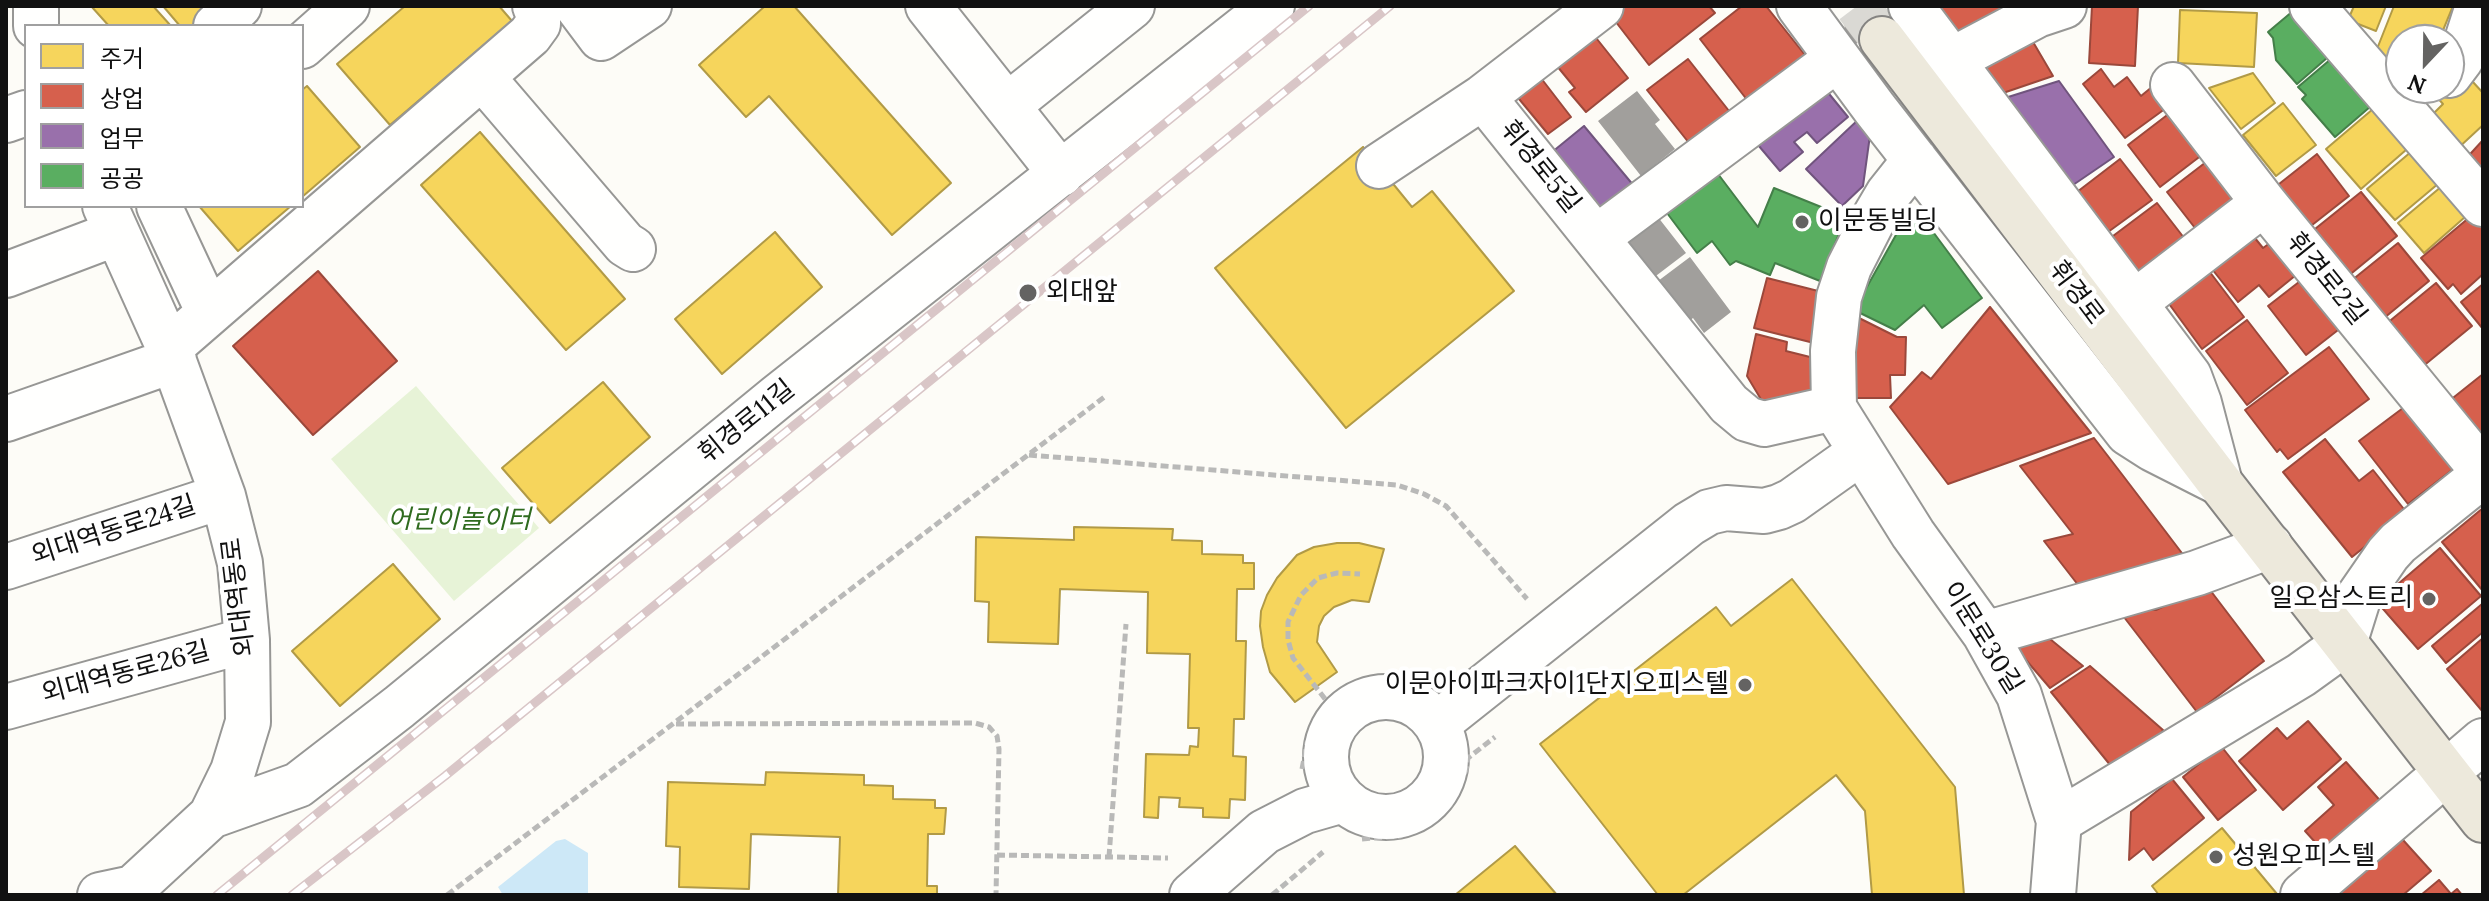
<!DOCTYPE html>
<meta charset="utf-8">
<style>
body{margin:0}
#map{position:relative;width:2489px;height:901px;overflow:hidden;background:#fdfcf7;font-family:Lora,"Noto Sans KR",serif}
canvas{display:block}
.frame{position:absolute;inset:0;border:8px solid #111;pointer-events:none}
.legend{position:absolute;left:24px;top:24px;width:280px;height:184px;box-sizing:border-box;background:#fff;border:2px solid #a0a0a0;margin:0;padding:10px 14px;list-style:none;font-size:24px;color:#111}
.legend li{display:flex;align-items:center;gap:16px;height:40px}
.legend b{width:40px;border:2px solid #a0a0a0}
.north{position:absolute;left:2385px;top:24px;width:80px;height:80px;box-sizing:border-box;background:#fff;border:2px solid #a0a0a0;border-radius:50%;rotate:202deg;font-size:22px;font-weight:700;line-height:32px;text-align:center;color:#111}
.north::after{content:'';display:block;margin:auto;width:28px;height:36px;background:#646362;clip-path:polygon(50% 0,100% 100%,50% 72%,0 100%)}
</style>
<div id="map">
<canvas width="2489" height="901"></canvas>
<div class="frame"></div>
<ul class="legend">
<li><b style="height:22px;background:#f6d55c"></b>주거</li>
<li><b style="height:22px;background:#d6604d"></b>상업</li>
<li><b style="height:22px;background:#9970ab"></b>업무</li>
<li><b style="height:22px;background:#5aae61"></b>공공</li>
</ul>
<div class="north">N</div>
</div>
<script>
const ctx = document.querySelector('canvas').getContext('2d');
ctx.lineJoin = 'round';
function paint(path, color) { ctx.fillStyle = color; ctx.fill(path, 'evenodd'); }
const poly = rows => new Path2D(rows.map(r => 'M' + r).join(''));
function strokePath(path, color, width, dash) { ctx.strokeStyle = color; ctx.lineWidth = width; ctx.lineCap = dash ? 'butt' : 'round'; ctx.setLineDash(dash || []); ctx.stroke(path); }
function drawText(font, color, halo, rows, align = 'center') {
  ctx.font = font + ' Lora,"Noto Sans KR",serif'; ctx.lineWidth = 8; ctx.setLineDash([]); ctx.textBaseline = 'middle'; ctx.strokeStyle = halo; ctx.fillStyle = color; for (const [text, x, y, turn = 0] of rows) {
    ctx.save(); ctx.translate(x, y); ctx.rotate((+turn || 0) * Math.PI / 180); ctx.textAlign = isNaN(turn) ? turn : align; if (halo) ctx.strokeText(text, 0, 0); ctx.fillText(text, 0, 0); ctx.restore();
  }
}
paint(poly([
 [416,386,539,528,454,601,331,459]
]), '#e7f3d7');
paint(poly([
 [565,839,588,853,588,895,503,895,498,887,556,841]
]), '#cde8f7');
const homes = poly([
 [91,6,153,6,171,26,109,26,91,6],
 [163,6,220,6,196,26,180,26,163,6],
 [405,6,499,6,512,21,390,125,337,64,405,6],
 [765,6,794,6,951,183,892,235,769,96,746,117,699,65,765,6],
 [2354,6,2386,6,2376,31,2348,20,2354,6],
 [2394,6,2453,6,2439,40,2401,40,2401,64,2375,54,2394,6],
 [2180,10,2257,13,2254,67,2178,63,2180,10],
 [2462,70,2483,93,2483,125,2455,151,2426,121,2443,104,2435,95,2462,70],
 [2253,73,2275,103,2241,129,2209,88,2253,73],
 [307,86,360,147,302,197,302,90,307,86],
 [2283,103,2316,145,2276,176,2243,135,2283,103],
 [2380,103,2414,143,2361,189,2326,149,2380,103],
 [480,132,625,299,566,350,421,185,480,132],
 [2418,146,2445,178,2395,220,2367,189,2418,146],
 [1363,147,1412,207,1432,191,1514,291,1346,428,1215,268,1363,147],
 [2448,181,2473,210,2424,253,2398,223,2448,181],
 [199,206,291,206,238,251,199,206],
 [775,232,822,287,722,374,675,319,775,232],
 [603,382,650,437,550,523,502,468,603,382],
 [1074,527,1173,529,1172,540,1202,541,1202,554,1243,555,1243,563,1254,563,1254,589,1237,589,1236,641,1246,641,1244,719,1234,719,1233,756,1246,757,1245,800,1230,799,1229,818,1203,817,1203,808,1179,807,1180,798,1159,797,1158,818,1144,817,1146,754,1189,755,1190,746,1198,747,1199,728,1188,728,1190,654,1147,653,1148,592,1060,589,1058,644,988,642,989,602,975,601,976,537,1074,540,1074,527],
 [1337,543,1359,543,1384,549,1369,602,1352,600,1334,607,1324,616,1319,626,1317,642,1337,672,1295,702,1270,672,1263,647,1260,626,1261,611,1267,595,1277,578,1297,555,1314,547,1337,543],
 [393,564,440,619,340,706,292,651,393,564],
 [1792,579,1955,787,1964,895,1872,895,1865,811,1836,775,1683,895,1658,895,1540,744,1716,607,1731,626,1792,579],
 [766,772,864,775,864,785,893,786,893,799,935,800,935,808,946,808,944,834,928,834,927,886,937,886,937,895,838,895,840,837,751,834,749,889,679,887,680,847,666,846,668,782,765,785,766,772],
 [2222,828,2277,894,2159,895,2152,886,2222,828],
 [1515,846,1557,895,1455,895,1515,846]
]);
paint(homes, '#f6d55c');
strokePath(homes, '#b19a46', 2);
const shops = poly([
 [1618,6,1709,6,1715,13,1649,65,1609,13,1618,6],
 [1742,6,1766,6,1809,60,1751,105,1700,39,1742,6],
 [1937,6,2010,6,1964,50,1937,6],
 [2092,6,2138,6,2135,66,2089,63,2092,6],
 [1585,24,1628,78,1586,112,1569,92,1575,88,1548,55,1585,24],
 [2026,30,2053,76,2003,93,1973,54,2026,30],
 [1688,59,1733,116,1693,148,1647,90,1688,59],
 [1534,69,1571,117,1548,134,1510,88,1534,69],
 [2101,69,2114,87,2127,77,2141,96,2158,82,2173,103,2125,138,2083,84,2101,69],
 [2179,106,2211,148,2160,187,2128,145,2179,106],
 [2483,140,2483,183,2462,163,2483,140],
 [2317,154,2349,196,2307,229,2274,188,2317,154],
 [2120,159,2152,200,2108,232,2077,192,2120,159],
 [2210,159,2244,205,2202,237,2167,192,2210,159],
 [2361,192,2397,236,2347,277,2310,233,2361,192],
 [2157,203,2188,243,2140,280,2109,239,2157,203],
 [2477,211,2483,217,2483,274,2461,294,2453,284,2448,289,2421,258,2477,211],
 [2250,232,2263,248,2270,243,2296,275,2269,297,2259,285,2238,302,2212,269,2250,232],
 [2398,243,2429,281,2378,323,2346,285,2398,243],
 [2206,267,2244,317,2202,349,2164,297,2206,267],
 [318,271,397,361,313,435,233,346,318,271],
 [2308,275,2347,323,2306,355,2268,306,2308,275],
 [1767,278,1826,293,1814,343,1754,328,1767,278],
 [2436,283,2472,326,2416,372,2380,329,2436,283],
 [2483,284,2483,329,2461,302,2483,284],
 [1990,307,2091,433,1948,484,1890,407,1922,372,1931,379,1990,307],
 [1857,317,1897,337,1906,337,1905,375,1890,375,1891,398,1856,398,1847,341,1857,317],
 [2247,320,2288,373,2247,405,2206,351,2247,320],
 [1756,334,1787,342,1786,351,1814,358,1810,398,1765,406,1747,376,1756,334],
 [2329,347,2369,399,2288,459,2280,449,2277,452,2245,410,2329,347],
 [2483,374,2483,453,2439,409,2483,374],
 [2407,405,2456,467,2408,504,2359,441,2407,405],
 [2094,438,2124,477,2191,565,2082,590,2044,541,2073,534,2020,466,2094,438],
 [2325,439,2359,481,2373,470,2407,513,2352,557,2283,472,2325,439],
 [2483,508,2483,591,2442,542,2483,508],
 [2440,548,2481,596,2418,649,2377,602,2440,548],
 [2207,586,2264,661,2197,712,2117,608,2156,610,2207,586],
 [2482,604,2483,632,2446,663,2432,646,2482,604],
 [2039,630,2083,666,2050,688,2014,646,2039,630],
 [2483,638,2483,712,2447,669,2483,638],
 [2090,666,2163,730,2154,746,2111,766,2051,692,2090,666],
 [2308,721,2341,759,2283,810,2239,761,2277,728,2287,739,2308,721],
 [2221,746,2256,790,2218,820,2183,777,2221,746],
 [2346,762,2391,813,2334,863,2305,831,2334,805,2318,787,2346,762],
 [2172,779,2204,818,2153,860,2144,848,2129,860,2131,812,2172,779],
 [2394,830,2431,871,2403,895,2319,895,2394,830],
 [2439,880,2451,894,2457,889,2462,895,2421,895,2439,880]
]);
paint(shops, '#d6604d');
strokePath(shops, '#9b483b', 2);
const offices = poly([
 [2059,81,2114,157,2073,185,2005,98,2059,81],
 [1821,84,1848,117,1817,143,1807,132,1794,142,1803,152,1780,171,1753,139,1821,84],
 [1860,118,1871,128,1863,186,1842,206,1806,169,1860,118],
 [1584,126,1634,186,1596,218,1546,157,1584,126]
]);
paint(offices, '#9970ab');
strokePath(offices, '#70547d', 2);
const public = poly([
 [2293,11,2335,51,2297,84,2276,60,2273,38,2268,32,2293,11],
 [2338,53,2378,100,2335,137,2302,99,2306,95,2298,87,2338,53],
 [1715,170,1758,227,1774,188,1846,217,1820,281,1775,263,1770,275,1736,261,1730,265,1712,241,1697,253,1664,209,1715,170],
 [1906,217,1922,217,1982,298,1942,328,1924,305,1895,330,1854,310,1906,217]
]);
paint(public, '#5aae61');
strokePath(public, '#447f49', 2);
paint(poly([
 [1863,6,1876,7,1884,13,1889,20,1856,44,1845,30,1844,20],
 [1637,91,1660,120,1655,124,1675,149,1641,176,1598,121],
 [1654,212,1686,253,1644,285,1618,250],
 [1690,257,1731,312,1704,333,1693,318,1676,331,1646,290]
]), '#a19f9c');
strokePath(poly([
 [1857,6,1882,39]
]), '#dad9d4', 44, [44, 22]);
const minor = poly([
 [577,6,601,38,649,6],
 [928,6,1061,174],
 [1799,6,1875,109,2128,433,2153,449,2220,483],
 [1911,6,2189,376,2199,403,2220,483],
 [2312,6,2483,204],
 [36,26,36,6],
 [216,26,239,6],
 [302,46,347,6],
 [1952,60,2037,15,2064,6],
 [2449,75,2461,59,2478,6],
 [482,77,625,244,633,249],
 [2173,85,2264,203,2483,471],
 [1483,97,1729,404,1747,419,1764,424,1834,408],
 [1007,106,1132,6],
 [6,120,26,113],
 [1379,166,1483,97,1601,6],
 [159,206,209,313],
 [1596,238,1837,59],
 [6,275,117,233],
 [2134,303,2264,203],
 [169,348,530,35,538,24,538,13,535,6],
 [1834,408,1913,534,1985,634,2019,695,2059,821,2053,895],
 [1834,408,1833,351,1839,297,1849,267,1875,216,1888,194,1915,160],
 [6,419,174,360],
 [6,567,223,496],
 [1985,634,2197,573,2270,546],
 '1326 757a60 60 0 1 1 120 0a60 60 0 1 1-120 0Z',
 [6,707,247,640],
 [1437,724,1689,524,1709,512,1726,508,1764,511,1779,507,1792,501,1861,452],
 [211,816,298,785,399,707,777,397,1272,6],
 [2059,821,2301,675,2344,644,2359,596,2388,554,2398,543,2483,475],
 [100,895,133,888,211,816,233,771,248,722,247,640,240,563,223,496,169,348,105,206],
 [1192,895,1264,832,1305,811,1343,800],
 [2303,895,2483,741]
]);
const major = poly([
 [1882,39,2220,483,2483,820]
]);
strokePath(minor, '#979795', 48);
strokePath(major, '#858482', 48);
strokePath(poly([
 [1029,455,1397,485,1424,494,1446,506,1527,599],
 [1351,692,1384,681,1418,686],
 [1340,718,1293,658,1288,640,1288,622,1301,595,1318,578,1337,573,1360,574],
 [676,724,975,723,989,727,997,736,999,749,996,895],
 [1302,769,1307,743,1322,718],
 [1362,839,1400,836,1422,827,1436,818,1450,805,1466,770,1468,758,1495,737],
 [997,855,1168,858],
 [1109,857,1126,624],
 [447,895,1107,395],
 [1272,895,1323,852]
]), '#b9b9b8', 5, [8, 4]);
strokePath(minor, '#fffffe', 44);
strokePath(major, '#ede9dc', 44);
const rail = poly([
 [217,895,1309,6],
 [292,895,445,776,1390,6]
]);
strokePath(rail, '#d9c6c7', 9);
strokePath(rail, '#fff', 6, [18]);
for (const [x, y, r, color] of [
 [1802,222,8,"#646362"],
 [1028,293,10,"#646362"],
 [2429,599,8,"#646362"],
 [1745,685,8,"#646362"],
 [2216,857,8,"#646362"]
]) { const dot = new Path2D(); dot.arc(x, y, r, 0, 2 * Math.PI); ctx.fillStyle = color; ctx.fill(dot); strokePath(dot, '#fff', 3); }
drawText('26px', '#111', '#fff', [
 ["휘경로5길",1540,167,51],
 ["휘경로2길",2326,279,51],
 ["휘경로",2076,293,53],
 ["휘경로11길",747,422,-39],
 ["외대역동로24길",114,531,-18],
 ["외대역동로",239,597,-97],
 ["이문로30길",1982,638,58],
 ["외대역동로26길",126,673,-15]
]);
drawText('26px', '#111', '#fff', [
 ["이문동빌딩",1818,222],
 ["외대앞",1046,293],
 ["일오삼스트리",2413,599,"right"],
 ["이문아이파크자이1단지오피스텔",1729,685,"right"],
 ["성원오피스텔",2232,857]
], 'left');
drawText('italic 26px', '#2f6b1f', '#fff', [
 ["어린이놀이터",459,521]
]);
</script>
